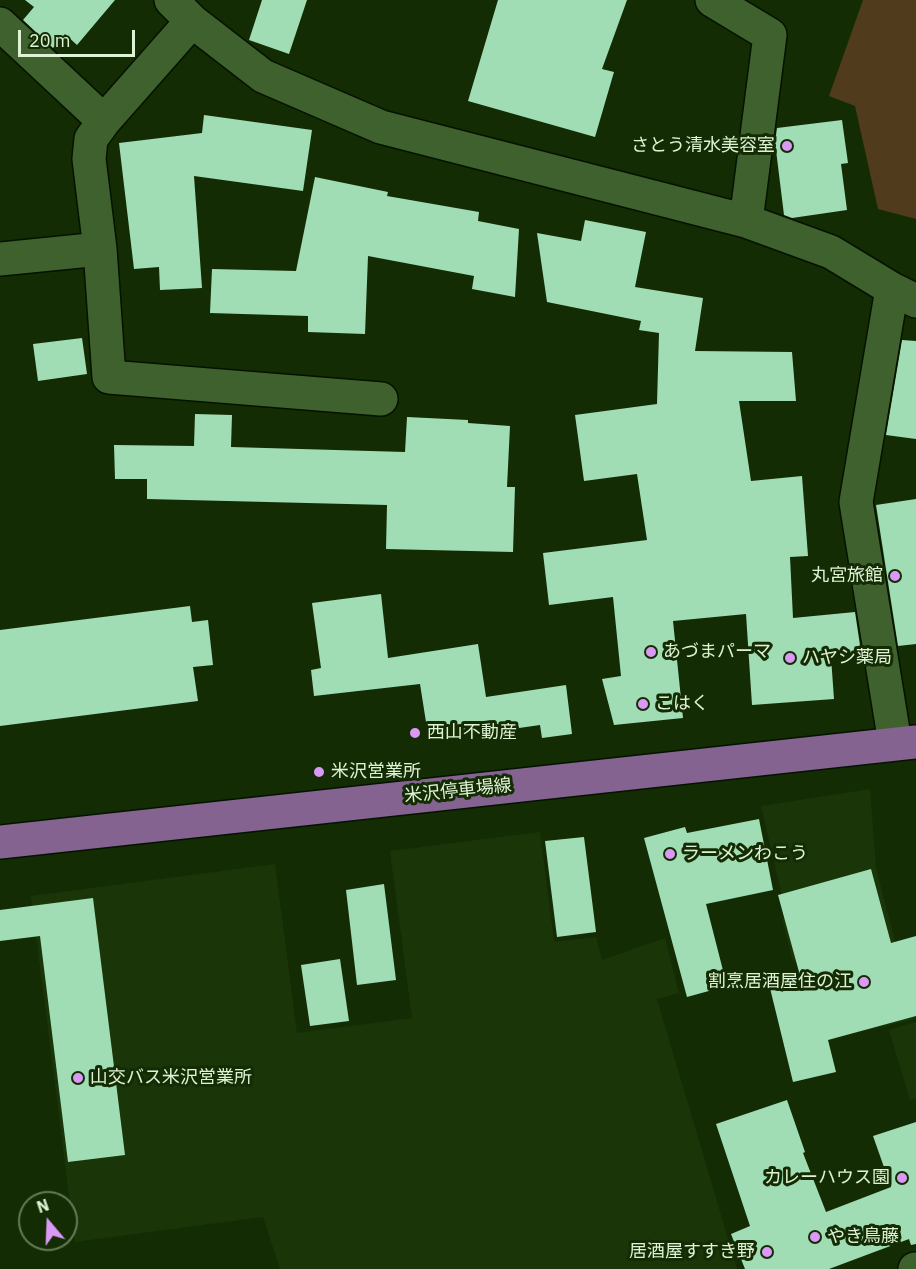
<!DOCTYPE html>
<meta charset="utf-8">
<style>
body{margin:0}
#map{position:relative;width:916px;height:1269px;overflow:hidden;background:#142c04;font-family:"IBM Plex Sans",sans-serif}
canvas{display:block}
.north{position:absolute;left:18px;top:1191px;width:60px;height:60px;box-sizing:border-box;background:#142c04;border:2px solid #657b58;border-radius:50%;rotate:341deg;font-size:16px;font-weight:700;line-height:24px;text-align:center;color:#def2d5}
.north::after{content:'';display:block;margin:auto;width:21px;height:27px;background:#db99f6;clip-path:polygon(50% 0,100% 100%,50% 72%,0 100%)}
.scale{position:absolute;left:18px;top:30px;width:117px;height:27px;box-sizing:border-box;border:3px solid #def2d5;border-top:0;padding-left:8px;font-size:18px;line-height:21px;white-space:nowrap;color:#def2d5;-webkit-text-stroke:4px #142c04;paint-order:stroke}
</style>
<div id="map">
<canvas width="916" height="1269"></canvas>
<div class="north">N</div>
<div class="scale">20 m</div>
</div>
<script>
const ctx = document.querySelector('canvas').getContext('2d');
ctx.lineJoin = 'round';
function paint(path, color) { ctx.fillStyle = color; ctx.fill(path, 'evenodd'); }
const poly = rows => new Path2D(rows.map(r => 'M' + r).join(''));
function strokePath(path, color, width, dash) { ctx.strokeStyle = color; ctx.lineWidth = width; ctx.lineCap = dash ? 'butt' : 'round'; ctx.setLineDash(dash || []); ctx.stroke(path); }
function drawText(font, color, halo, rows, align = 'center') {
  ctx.font = font + ' "IBM Plex Sans","Noto Sans JP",sans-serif'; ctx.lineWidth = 6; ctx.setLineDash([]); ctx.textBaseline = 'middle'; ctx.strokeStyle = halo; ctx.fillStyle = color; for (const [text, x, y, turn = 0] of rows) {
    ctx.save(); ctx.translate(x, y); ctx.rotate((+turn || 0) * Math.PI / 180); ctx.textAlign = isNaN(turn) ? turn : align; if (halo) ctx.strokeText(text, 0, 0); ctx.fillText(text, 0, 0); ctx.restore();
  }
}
paint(poly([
 [870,789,876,868,915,1019,832,1038,810,957,793,961,782,919,787,917,761,806],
 [540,832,554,942,596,937,602,960,665,938,679,993,657,999,737,1269,280,1269,263,1217,75,1242,31,896,275,864,297,1033,412,1018,390,851],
 [916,1022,916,1098,910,1100,889,1030]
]), '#1a3608');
paint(poly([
 [863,0,916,0,916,219,878,209,855,106,829,96]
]), '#503b1c');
paint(poly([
 [25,0,115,0,77,45,65,34,53,48,23,20,34,7],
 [262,0,307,0,289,54,249,40],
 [498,0,627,0,602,69,614,72,595,137,468,101],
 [204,115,312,130,303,191,194,176,202,288,160,290,159,267,134,269,119,143,202,133],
 [842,120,848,163,841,164,847,210,792,218,784,215,775,142,777,128],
 [315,177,388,192,387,196,479,212,478,221,519,229,515,297,472,289,474,276,368,256,365,334,308,332,308,316,210,313,212,269,296,271],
 [585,220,646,232,635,287,703,298,695,351,792,352,796,401,739,401,751,481,802,476,808,556,790,557,793,618,855,612,861,652,831,657,834,699,752,705,746,614,673,621,683,718,614,725,602,679,621,676,613,597,549,605,543,553,647,540,637,474,584,481,575,415,657,404,659,333,639,330,641,321,547,302,537,233,581,241],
 [82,338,87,374,38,381,33,344],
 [902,340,916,341,916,439,886,435],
 [195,414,232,415,231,447,405,452,407,417,468,420,468,423,510,426,507,487,515,487,513,552,386,549,387,505,147,499,147,479,115,479,114,445,194,446],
 [916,499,916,644,898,646,876,505],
 [381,594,388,658,478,644,486,697,566,685,572,734,542,738,540,725,429,741,420,684,314,696,311,670,321,668,312,603],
 [190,606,192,622,208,620,213,665,193,667,198,701,0,726,0,630],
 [759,819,773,890,706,904,727,986,687,997,644,838,685,827,687,833],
 [584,837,596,932,557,937,545,841],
 [871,869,891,943,916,936,916,1016,828,1040,836,1072,793,1082,768,980,799,972,778,895],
 [384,884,396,980,357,985,346,890],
 [93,898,125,1155,68,1162,40,936,0,941,0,910],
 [340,959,349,1021,310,1026,301,965],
 [787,1100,805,1152,803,1153,826,1212,891,1187,873,1136,916,1122,916,1244,911,1245,909,1239,829,1269,745,1269,731,1234,750,1226,716,1124]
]), '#a0ddb5');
const minor = poly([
 [171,0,192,21,263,76,381,127,746,221,831,252,892,289,916,301],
 [712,0,770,35,746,221],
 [0,24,104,121,91,139,89,159,100,249,109,377,381,399],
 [104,121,192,21],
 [0,259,100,249],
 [892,289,856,502,895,743]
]);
const secondary = poly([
 [915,1269,916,1269]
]);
const primary = poly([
 [0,842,916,742]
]);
strokePath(minor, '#041300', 36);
strokePath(secondary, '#041300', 36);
strokePath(primary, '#041300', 36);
strokePath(minor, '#3f612d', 33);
strokePath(secondary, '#3f612d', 33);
strokePath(primary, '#856391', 33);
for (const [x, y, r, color] of [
 [787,146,6,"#db99f6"],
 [895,576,6,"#db99f6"],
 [651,652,6,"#db99f6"],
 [790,658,6,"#db99f6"],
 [643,704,6,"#db99f6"],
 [415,733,6,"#db99f6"],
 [319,772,6,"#db99f6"],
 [670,854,6,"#db99f6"],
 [864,982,6,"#db99f6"],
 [78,1078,6,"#db99f6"],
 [902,1178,6,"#db99f6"],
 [815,1237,6,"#db99f6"],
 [767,1252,6,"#db99f6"]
]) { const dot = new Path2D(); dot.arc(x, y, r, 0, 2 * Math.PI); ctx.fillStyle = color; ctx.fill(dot); strokePath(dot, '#142c04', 2); }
drawText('18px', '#def2d5', '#142c04', [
 ["さとう清水美容室",775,146,"right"],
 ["丸宮旅館",883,576,"right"],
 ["あづまパーマ",663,652],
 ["ハヤシ薬局",802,658],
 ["こはく",655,704],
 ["西山不動産",427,733],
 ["米沢営業所",331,772],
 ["ラーメンわこう",682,854],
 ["割烹居酒屋住の江",852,982,"right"],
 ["山交バス米沢営業所",90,1078],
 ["カレーハウス園",890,1178,"right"],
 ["やき鳥藤",827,1237],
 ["居酒屋すすき野",755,1252,"right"]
], 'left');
drawText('18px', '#def2d5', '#142c04', [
 ["米沢停車場線",458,791,-6]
]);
</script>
